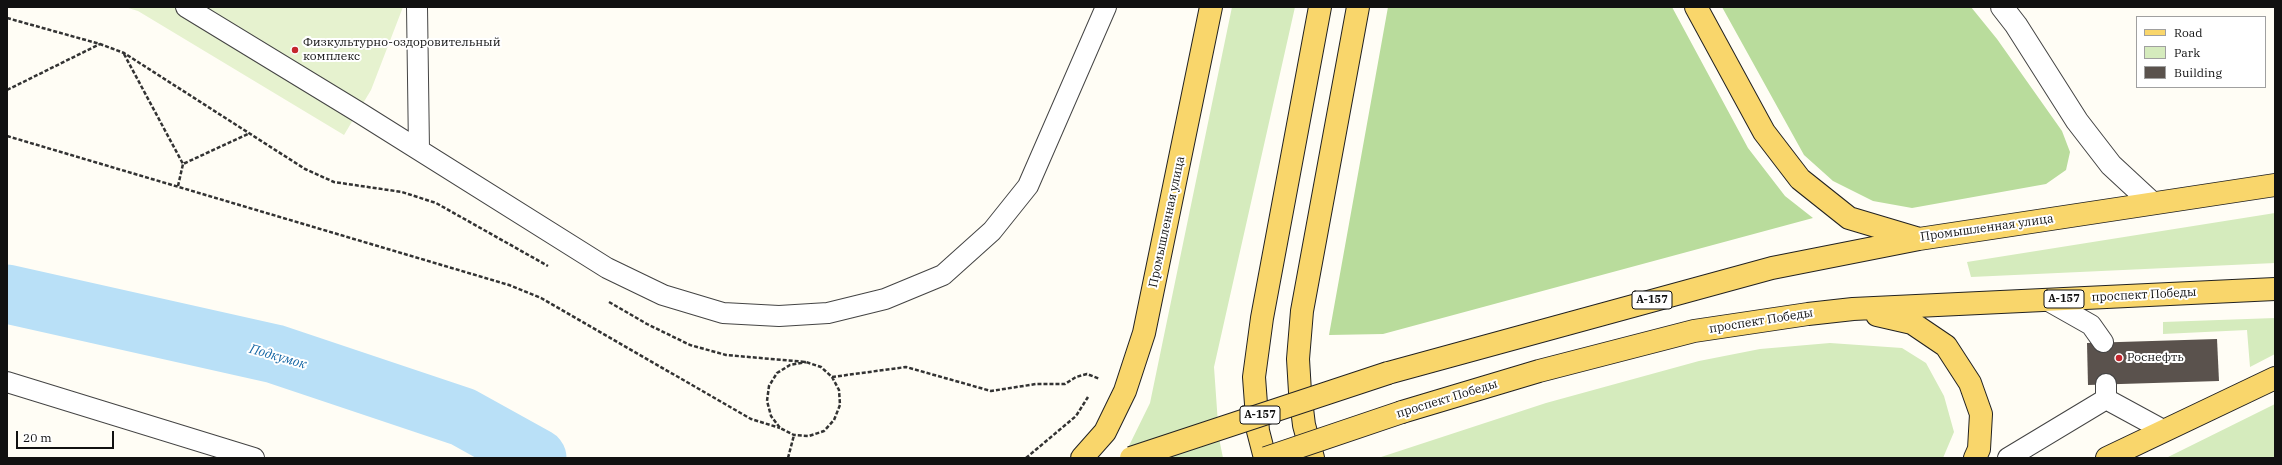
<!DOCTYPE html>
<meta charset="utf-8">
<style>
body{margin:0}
#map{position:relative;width:2282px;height:465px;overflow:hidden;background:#fffdf5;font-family:"IBM Plex Serif",serif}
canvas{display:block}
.frame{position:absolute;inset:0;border:8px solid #111;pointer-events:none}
.legend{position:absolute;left:2136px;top:16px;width:130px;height:72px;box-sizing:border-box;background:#fff;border:1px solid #a0a0a0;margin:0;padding:5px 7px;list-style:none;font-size:12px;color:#111}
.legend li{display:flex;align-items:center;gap:8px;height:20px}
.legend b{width:20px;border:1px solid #a0a0a0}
.scale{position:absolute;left:16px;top:431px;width:98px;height:18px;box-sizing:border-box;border:2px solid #111;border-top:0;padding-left:5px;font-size:12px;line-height:14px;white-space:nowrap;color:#111;-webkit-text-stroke:3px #fff;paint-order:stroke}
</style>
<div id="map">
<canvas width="2282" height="465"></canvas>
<div class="frame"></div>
<ul class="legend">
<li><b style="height:5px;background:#f9d66b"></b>Road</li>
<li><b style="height:11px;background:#d5ebbd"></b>Park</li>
<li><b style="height:11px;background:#5a524d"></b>Building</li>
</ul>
<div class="scale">20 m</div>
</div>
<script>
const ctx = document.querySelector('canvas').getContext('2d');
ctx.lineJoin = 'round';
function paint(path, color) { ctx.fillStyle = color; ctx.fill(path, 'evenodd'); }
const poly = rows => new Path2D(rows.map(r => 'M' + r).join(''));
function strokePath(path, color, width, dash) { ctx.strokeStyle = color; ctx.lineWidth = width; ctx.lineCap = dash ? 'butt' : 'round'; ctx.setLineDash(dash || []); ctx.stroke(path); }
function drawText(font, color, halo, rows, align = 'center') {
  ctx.font = font + ' "IBM Plex Serif",serif'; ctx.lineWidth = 4; ctx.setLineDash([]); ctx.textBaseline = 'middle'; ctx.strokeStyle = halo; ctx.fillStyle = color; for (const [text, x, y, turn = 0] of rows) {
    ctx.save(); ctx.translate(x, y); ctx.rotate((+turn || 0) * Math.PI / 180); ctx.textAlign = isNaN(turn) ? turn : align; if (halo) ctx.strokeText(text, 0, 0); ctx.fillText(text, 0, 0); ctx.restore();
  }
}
paint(poly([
 [1232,7,1295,7,1214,367,1219,438,1223,458,1123,458,1150,403],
 [2275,213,2275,263,1971,277,1967,262],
 [2275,318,2275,354,2250,367,2247,330,2163,334,2163,322],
 [1830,343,1902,348,1926,363,1944,396,1954,432,1943,458,1378,458,1546,403,1699,361,1760,349],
 [2275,404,2275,458,2166,458]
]), '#d5ebbd');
paint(poly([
 [1388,7,1672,7,1748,148,1785,196,1813,218,1383,334,1329,335],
 [1722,7,1971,7,1997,39,2062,131,2070,152,2066,170,2046,184,1912,208,1873,201,1833,181,1804,155]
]), '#b9dc9c');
paint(poly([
 [125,7,403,7,371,90,344,135,138,11]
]), '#e6f2cf');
strokePath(poly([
 [7,294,275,354,463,417,537,458]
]), '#b9e0f7', 59);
paint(poly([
 [2217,339,2219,381,2088,385,2087,343]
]), '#5a524d');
const service = poly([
 [186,7,360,113,607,268,663,295,723,313,779,316,828,313,885,299,943,275,992,231,1028,186,1106,7],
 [417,7,419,150],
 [2045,299,2091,325,2103,342],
 [7,382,254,458],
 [2106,384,2106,399,2163,430],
 [2008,458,2106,399]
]);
const minor = poly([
 [2002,7,2016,25,2077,121,2111,165,2152,203]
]);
const primary = poly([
 [1696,7,1764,132,1800,179,1849,218,1916,238],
 [1877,315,1912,323,1946,346,1970,383,1981,414,1979,449,1975,458],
 [1388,373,1772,268,1919,239,2275,185],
 [1402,412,1539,371,1694,331,1808,314,1853,309,2275,289],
 [1082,458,1105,432,1125,391,1144,333,1211,7],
 [1265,458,1258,431,1254,377,1262,318,1320,7],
 [1313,458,1304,425,1300,392,1298,359,1302,311,1358,7],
 [2107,458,2275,378]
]);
strokePath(service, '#444', 22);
strokePath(minor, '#444', 24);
strokePath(primary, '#222', 24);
strokePath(poly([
 [7,18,100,44,124,53,305,169,334,182,402,192,436,203,548,266],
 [124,54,183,164,250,133],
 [7,90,100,44],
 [7,136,509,285,541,298,751,419,780,428],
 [178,186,183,164],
 [609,302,647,324,690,345,726,355,806,362,821,367,832,377,839,390,840,405,834,420,824,431,809,436,794,435,780,428,771,416,767,401,769,386,777,373,790,365,806,362],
 [832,377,906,367,991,391,1036,384,1065,384,1076,377,1087,374,1100,379],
 [788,458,794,435],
 [1026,458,1076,416,1088,397]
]), '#333', 2.5, [4, 2]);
strokePath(service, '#fff', 20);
strokePath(minor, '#fff', 22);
strokePath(primary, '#f9d66b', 22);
const primaryBridge = poly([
 [1131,458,1388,373],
 [1266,458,1402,412]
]);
strokePath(primaryBridge, '#222', 24, []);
strokePath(primaryBridge, '#f9d66b', 22);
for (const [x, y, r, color] of [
 [295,50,4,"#c4262e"],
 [2119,358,4,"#c4262e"]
]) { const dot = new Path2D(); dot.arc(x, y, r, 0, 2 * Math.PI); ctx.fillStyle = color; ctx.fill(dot); strokePath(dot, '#fff', 1.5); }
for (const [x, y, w] of [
 [2064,299,40],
 [1652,300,40],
 [1260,415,40]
]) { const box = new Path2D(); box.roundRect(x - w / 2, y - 9, w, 18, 3); ctx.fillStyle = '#fff'; ctx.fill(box); strokePath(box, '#111', 1); }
drawText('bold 11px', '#111', null, [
 ["А-157",2064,299],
 ["А-157",1652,300],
 ["А-157",1260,415]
]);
drawText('12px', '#111', '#fff', [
 ["Физкультурно-оздоровительный",303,43],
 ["комплекс",303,57],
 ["Роснефть",2127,358]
], 'left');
drawText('12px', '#111', '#fff', [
 ["Промышленная улица",1167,222,-78],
 ["Промышленная улица",1987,228,-8],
 ["проспект Победы",2144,295,-3],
 ["проспект Победы",1761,321,-9],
 ["проспект Победы",1447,399,-17]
]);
drawText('italic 13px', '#1768a6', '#fff', [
 ["Подкумок",278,357,16]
]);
</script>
